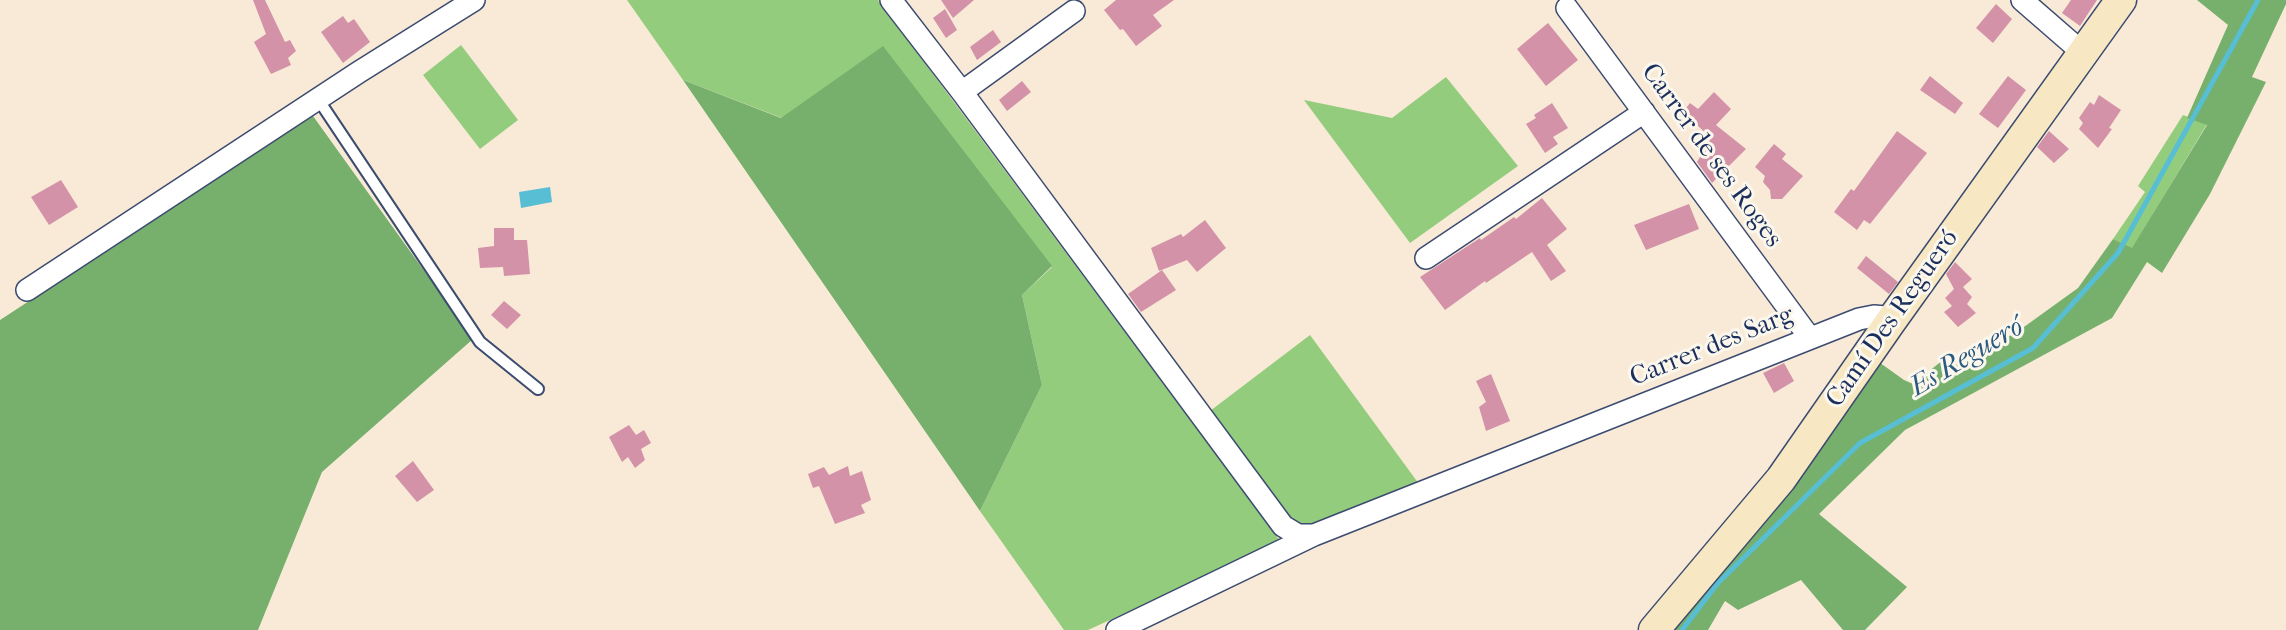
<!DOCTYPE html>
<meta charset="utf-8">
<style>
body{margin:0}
canvas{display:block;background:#f8ead7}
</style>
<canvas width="2286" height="630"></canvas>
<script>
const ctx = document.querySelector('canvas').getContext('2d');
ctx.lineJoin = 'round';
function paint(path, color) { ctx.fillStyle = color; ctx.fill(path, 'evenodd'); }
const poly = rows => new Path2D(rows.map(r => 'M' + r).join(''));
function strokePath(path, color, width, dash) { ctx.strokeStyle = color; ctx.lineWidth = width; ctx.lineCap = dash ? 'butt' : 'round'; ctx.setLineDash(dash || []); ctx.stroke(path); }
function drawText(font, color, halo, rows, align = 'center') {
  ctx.font = font + ' "IM FELL French Canon",serif'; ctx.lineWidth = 6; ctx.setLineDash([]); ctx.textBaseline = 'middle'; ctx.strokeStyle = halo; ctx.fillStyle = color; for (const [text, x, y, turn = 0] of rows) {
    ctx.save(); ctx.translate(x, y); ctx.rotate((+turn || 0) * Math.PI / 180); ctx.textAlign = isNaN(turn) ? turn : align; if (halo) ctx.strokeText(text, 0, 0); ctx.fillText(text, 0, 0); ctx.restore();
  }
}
paint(poly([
 [627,0,878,0,1281,542,1088,630,1064,630,980,511,1042,385,1022,295,1052,267,782,118,683,80],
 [461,45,518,120,480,149,423,75],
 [1446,77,1518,166,1410,243,1304,100,1392,118],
 [2183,115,2207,124,2132,249,2113,239,2145,192,2138,186],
 [1310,335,1419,484,1301,531,1210,411]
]), '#94cc7e');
paint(poly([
 [2197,0,2286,0,2286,4,2252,77,2266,82,2210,194,2162,273,2147,262,2112,318,1905,430,1819,514,1907,587,1865,630,1843,630,1801,580,1738,610,1725,601,1708,630,1664,630,1876,360,1904,380,1913,384,1943,360,1954,366,2017,332,2078,288,2113,239,2132,248,2207,125,2187,118,2228,25],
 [883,46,1052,266,1022,295,1042,385,980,511,683,80,781,118],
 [313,116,473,339,322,472,258,630,0,630,0,320]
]), '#77b06d');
paint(poly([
 [550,187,552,202,521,208,519,192]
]), '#57bed4');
strokePath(poly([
 [1682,630,1718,583,1860,443,2033,348,2118,253,2258,0]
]), '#57bed4', 5);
paint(poly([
 [253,0,265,0,285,42,290,40,296,51,288,58,291,65,271,74,254,42,266,34],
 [941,0,974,0,953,18],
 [1116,0,1174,0,1153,15,1162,26,1136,46,1123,29,1120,30,1104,10],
 [2071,0,2097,0,2080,26,2062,13],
 [1996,4,2012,19,1993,43,1976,28],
 [945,9,957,30,946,38,933,18],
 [343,16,348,23,354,19,370,42,343,63,321,32],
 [1548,23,1578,60,1546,86,1517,49],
 [993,30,1001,42,977,60,970,47],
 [1930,76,1963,103,1955,114,1920,90],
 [2008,76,2026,90,1998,128,1979,114],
 [1022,81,1031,92,1007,111,999,100],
 [1714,92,1731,109,1716,125,1746,149,1712,183,1697,162,1711,138,1683,112,1690,103,1698,109],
 [2099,95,2121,110,2109,128,2112,129,2098,148,2079,129,2083,123,2079,118,2090,102,2094,105],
 [1552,103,1568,128,1553,137,1558,144,1545,153,1526,124,1536,118,1534,115],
 [1897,131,1927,153,1870,224,1864,220,1857,230,1834,212,1851,189,1854,191],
 [2049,131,2069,149,2054,163,2037,147],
 [1774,144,1786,154,1782,159,1803,176,1782,199,1771,199,1770,190,1763,182,1765,176,1755,167],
 [61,180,78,207,49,225,31,197],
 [1542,198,1567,229,1547,245,1566,271,1551,281,1532,252,1486,283,1485,281,1445,310,1420,277,1480,238,1481,240,1514,217,1516,219],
 [1689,204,1699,229,1646,250,1634,225],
 [1205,220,1226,248,1197,272,1187,260,1159,271,1151,248,1181,234,1183,237],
 [494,228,514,228,514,240,527,240,530,274,504,276,503,267,480,268,478,248,494,246],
 [1866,256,1898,282,1889,294,1857,268],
 [1955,262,1972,279,1963,287,1972,297,1967,304,1976,313,1958,327,1944,312,1952,306,1945,298,1954,289,1946,274],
 [1162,270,1176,290,1141,312,1128,294],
 [504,301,521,315,507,329,491,315],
 [1784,363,1794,381,1774,393,1763,373],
 [1491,374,1510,421,1486,431,1479,407,1486,402,1476,381],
 [629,425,636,435,644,430,651,443,641,449,645,460,635,468,628,457,622,462,609,437],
 [413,461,434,490,417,502,395,476],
 [848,466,850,476,862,471,871,500,861,505,865,513,835,524,819,486,813,488,808,474,824,467,829,475]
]), '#d392a8');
const lane = poly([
 [318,99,480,342,538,389]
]);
const street = poly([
 [891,0,962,92,1283,526,1298,535,1314,535,1859,319,1874,316,1885,317,1891,321],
 [2022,0,2083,53],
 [1567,8,1810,338],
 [962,92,1074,11],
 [1426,258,1644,112],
 [27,290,359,72,474,0],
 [1117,630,1314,535]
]);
const secondary = poly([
 [1654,630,1781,479,1891,321,2121,0]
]);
strokePath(lane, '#3c4b70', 14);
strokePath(street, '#3c4b70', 24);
strokePath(secondary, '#3c4b70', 33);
strokePath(lane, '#fff', 10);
strokePath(street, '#fff', 21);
strokePath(secondary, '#f7e8c3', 30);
drawText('26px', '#1b2f5e', '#fbf7ec', [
 ["Carrer de ses Roges",1711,156,54],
 ["Camí Des Regueró",1893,319,-55],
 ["Carrer des Sarg",1712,347,-22]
]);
drawText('italic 28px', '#2d5a81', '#fbf7ec', [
 ["Es Regueró",1967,358,-31]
]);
</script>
